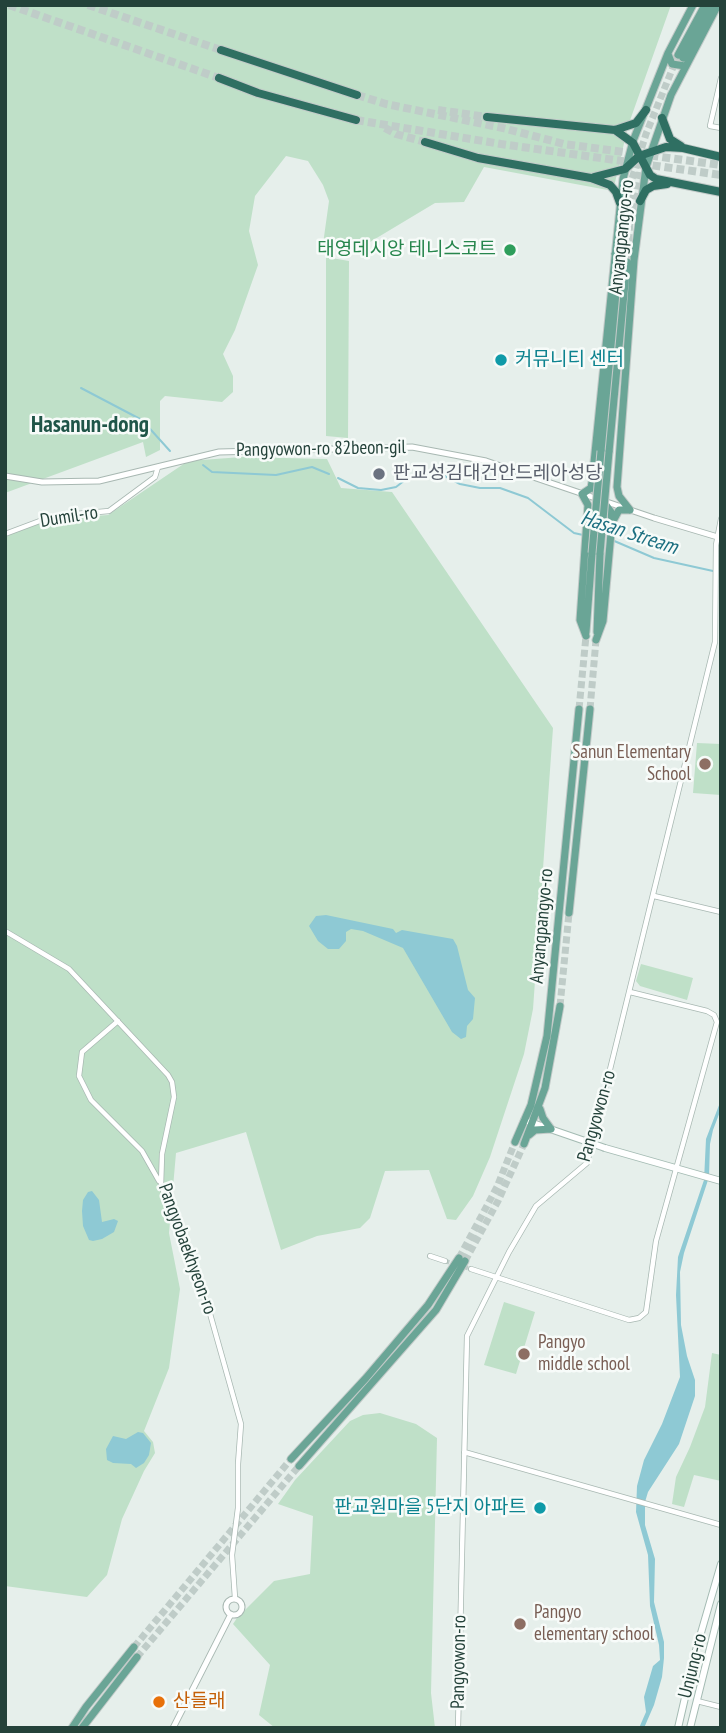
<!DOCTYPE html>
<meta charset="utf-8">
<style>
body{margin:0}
#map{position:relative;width:726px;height:1733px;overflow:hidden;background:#e6efeb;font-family:"PT Sans Narrow",sans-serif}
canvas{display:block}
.frame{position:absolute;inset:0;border:7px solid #24423a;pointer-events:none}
</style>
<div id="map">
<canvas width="726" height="1733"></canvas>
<div class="frame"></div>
</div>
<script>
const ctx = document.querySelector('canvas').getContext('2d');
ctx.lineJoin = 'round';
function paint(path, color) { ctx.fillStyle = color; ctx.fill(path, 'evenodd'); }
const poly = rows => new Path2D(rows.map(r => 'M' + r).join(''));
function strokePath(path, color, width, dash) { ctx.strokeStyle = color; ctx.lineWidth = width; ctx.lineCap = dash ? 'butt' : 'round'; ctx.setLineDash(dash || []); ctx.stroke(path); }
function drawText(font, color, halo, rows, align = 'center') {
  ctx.font = font + ' "PT Sans Narrow","Noto Sans KR",sans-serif'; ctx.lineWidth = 5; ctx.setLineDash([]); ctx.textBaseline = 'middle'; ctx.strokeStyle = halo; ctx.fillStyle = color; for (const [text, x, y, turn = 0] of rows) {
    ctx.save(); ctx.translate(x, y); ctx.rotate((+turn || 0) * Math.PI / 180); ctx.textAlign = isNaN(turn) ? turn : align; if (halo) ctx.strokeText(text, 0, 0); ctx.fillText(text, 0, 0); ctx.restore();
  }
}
paint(poly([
 [5,5,671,5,628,126,613,191,484,167,464,202,435,203,350,254,323,244,329,201,323,185,308,161,286,156,255,196,249,231,258,265,235,330,223,354,233,376,233,392,222,402,165,396,160,401,160,450,146,457,143,442,5,493],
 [326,257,349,261,348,438,326,436],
 [242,457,327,459,341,488,392,492,553,728,533,1009,524,1054,490,1157,473,1196,456,1220,447,1219,429,1170,385,1171,370,1218,360,1228,317,1236,281,1250,246,1132,176,1153,169,1233,180,1289,169,1368,144,1431,153,1442,155,1453,144,1471,122,1519,107,1575,87,1597,5,1586,5,537,43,520,108,515,188,461],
 [697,743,721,744,721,795,693,793],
 [641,964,693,978,687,1000,640,986,636,981],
 [504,1302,535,1312,516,1374,484,1365],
 [712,1353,721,1355,721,1481,694,1475,684,1507,672,1504,676,1477,690,1447,705,1407],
 [380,1413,416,1424,437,1438,431,1693,435,1728,275,1728,259,1715,270,1665,233,1624,237,1618,274,1581,310,1574,313,1516,278,1504,295,1480,350,1421,363,1415]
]), '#bfe0c8');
paint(poly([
 [326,915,393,929,396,933,402,930,453,939,457,946,468,990,475,998,473,1019,467,1026,466,1037,461,1039,452,1032,403,948,363,931,351,929,346,932,346,941,339,949,328,949,318,941,309,926,316,916],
 [721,1100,721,1109,713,1130,710,1144,709,1177,684,1253,680,1272,681,1325,687,1356,695,1380,695,1396,679,1444,648,1492,645,1502,645,1525,655,1559,654,1602,664,1642,664,1658,662,1677,654,1705,644,1728,639,1728,646,1712,644,1697,653,1666,660,1660,659,1645,650,1606,648,1555,636,1512,637,1486,644,1460,662,1424,680,1377,676,1295,678,1257,704,1180,706,1139],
 [92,1191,99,1200,102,1222,114,1219,118,1221,114,1232,102,1239,93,1241,89,1240,83,1226,82,1211,83,1200,88,1192],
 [138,1432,143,1433,151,1443,149,1455,144,1463,136,1468,131,1464,113,1463,107,1460,106,1449,113,1436,126,1439]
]), '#8ec9d4');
strokePath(poly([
 [81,388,142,420,170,451],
 [203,465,212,472,276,475,312,467,329,474],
 [338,478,358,488,381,490,396,487,409,477,439,473,460,484,480,488,500,488,528,498,574,533,583,535],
 [612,540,654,558,713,571]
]), '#8ec9d4', 2);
strokePath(poly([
 [445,1261,471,1269]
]), '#bfccc8', 4.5, [4.5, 2]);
strokePath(poly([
 [619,261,631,182,646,134,678,55],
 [627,262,630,221,641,166],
 [579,709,586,636],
 [590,709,596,640],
 [560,1006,569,913],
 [459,1258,497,1187,515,1142],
 [465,1261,498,1201,524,1144],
 [134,1647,291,1459],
 [137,1657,299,1466]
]), '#bfccc8', 7, [7, 3.5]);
strokePath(poly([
 [9,5,219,78],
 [88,5,221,50],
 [357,95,386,104,503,128,564,144,721,165],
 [438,110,487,117],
 [356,120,501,144,721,175],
 [385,128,396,134,425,142]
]), '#bfccc8', 8, [8, 4]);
const minor = poly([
 [721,78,710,126,721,128],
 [5,534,53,516,109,511,155,477,158,467],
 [654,896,721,912],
 [5,931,69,969,168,1075,172,1082,174,1097,162,1154,161,1185,207,1303,241,1424,238,1464,238,1508,232,1555,235,1598],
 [118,1021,82,1052,79,1076,91,1100,142,1151,159,1181],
 [430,1256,445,1261],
 [471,1269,629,1320,639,1318,646,1312,656,1241,717,1022,714,1015,707,1011,630,992],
 [464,1452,721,1525],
 [697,1701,721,1707],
 [458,1728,467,1336,509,1252,536,1206,587,1163,715,642,716,545,721,519]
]);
const tertiary = poly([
 [5,476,42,482,99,481,219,452,412,447,486,461,654,518,721,538],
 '226 1607a8 8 0 1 1 16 0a8 8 0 1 1-16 0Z',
 [173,1728,231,1614]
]);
const secondary = poly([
 [524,1120,585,1141],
 [605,1148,721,1181],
 [678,1728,696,1650,721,1564],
 [690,1728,721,1604]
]);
const primary = poly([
 [668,54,672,64,685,66],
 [678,55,705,5],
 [683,58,712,5],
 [615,254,620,250,627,250,634,255,634,259],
 [601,451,619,261],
 [609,452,627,262],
 [596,491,611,512,612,522,603,621,596,640],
 [630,510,619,496,617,487,634,260,646,167,671,95,718,5],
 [613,521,619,510,630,510],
 [586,632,592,553],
 [597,632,600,553],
 [586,636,580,620,588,505,582,494,591,488,592,482,623,179,633,141,668,53,693,5],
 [569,913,590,709],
 [540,1109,543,1118,551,1129],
 [529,1135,535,1130,551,1129],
 [515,1142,531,1105,547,1036,579,709],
 [524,1144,545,1088,560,1006],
 [291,1459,366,1378,428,1305,459,1258],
 [299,1466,436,1310,465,1261],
 [72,1728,86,1707,134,1647],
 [82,1728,137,1657]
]);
const motorway = poly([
 [221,50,357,95],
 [219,78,258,93,356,120],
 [487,117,615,130,636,123,646,110],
 [662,118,670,139,681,146],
 [615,130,633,143,650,175,656,179,721,192],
 [425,142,478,158,591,178,610,185,616,192,620,203],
 [594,177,625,169,639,156,666,147,683,148,721,157],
 [640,201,646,190,653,186,667,184]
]);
strokePath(minor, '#a8b8b2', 6);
strokePath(tertiary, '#a8b8b2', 7);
strokePath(secondary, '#a4bbb3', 8);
strokePath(primary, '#c2cac8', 9);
strokePath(motorway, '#c2cac8', 10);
strokePath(minor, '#fff', 4.5);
strokePath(tertiary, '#fff', 5);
strokePath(secondary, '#fff', 6);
strokePath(primary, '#6aa596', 7);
strokePath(motorway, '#2f6f62', 8);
const secondaryBridge = poly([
 [585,1141,605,1148]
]);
const primaryBridge = poly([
 [592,553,601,451],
 [600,553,609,452]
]);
strokePath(secondaryBridge, '#a4bbb3', 8, []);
strokePath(primaryBridge, '#c2cac8', 9, []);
strokePath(secondaryBridge, '#fff', 6);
strokePath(primaryBridge, '#6aa596', 7);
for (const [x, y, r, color] of [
 [510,250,7,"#2e9e5b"],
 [501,360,7,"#0f9aa8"],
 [379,474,7,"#6b7280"],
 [705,764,7,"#8d6e63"],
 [524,1354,7,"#8d6e63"],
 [540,1508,7,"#0f9aa8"],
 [520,1624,7,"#8d6e63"],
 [159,1702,7,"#e8710a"]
]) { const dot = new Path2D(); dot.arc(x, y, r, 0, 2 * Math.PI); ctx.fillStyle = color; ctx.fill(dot); strokePath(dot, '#f7fbf9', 2.5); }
drawText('19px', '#24423a', '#f7fbf9', [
 ["Anyangpangyo-ro",622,237,-84],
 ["Pangyowon-ro 82beon-gil",321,449,-1],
 ["Dumil-ro",69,517,-9],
 ["Anyangpangyo-ro",542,926,-85],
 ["Pangyowon-ro",597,1116,-74],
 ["Pangyobaekhyeon-ro",187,1249,70],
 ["Pangyowon-ro",459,1662,-89],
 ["Unjung-ro",693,1666,-76]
]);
drawText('19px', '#27864d', '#f7fbf9', [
 ["태영데시앙 테니스코트",496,250]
], 'right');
drawText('19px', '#0d838f', '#f7fbf9', [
 ["커뮤니티 센터",515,360],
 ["판교원마을 5단지 아파트",526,1508,"right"]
], 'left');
drawText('19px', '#5b616d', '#f7fbf9', [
 ["판교성김대건안드레아성당",393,474]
], 'left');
drawText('19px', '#785e54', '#f7fbf9', [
 ["Sanun Elementary",691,753,"right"],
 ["School",691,775,"right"],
 ["Pangyo",538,1343],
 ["middle school",538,1365],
 ["Pangyo",534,1613],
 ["elementary school",534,1635]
], 'left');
drawText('19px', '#c56008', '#f7fbf9', [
 ["산들래",173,1702]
], 'left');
drawText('italic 21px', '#1c6f80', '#f7fbf9', [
 ["Hasan Stream",629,533,18]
]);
drawText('bold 23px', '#1f5548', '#f7fbf9', [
 ["Hasanun-dong",90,425]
]);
</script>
